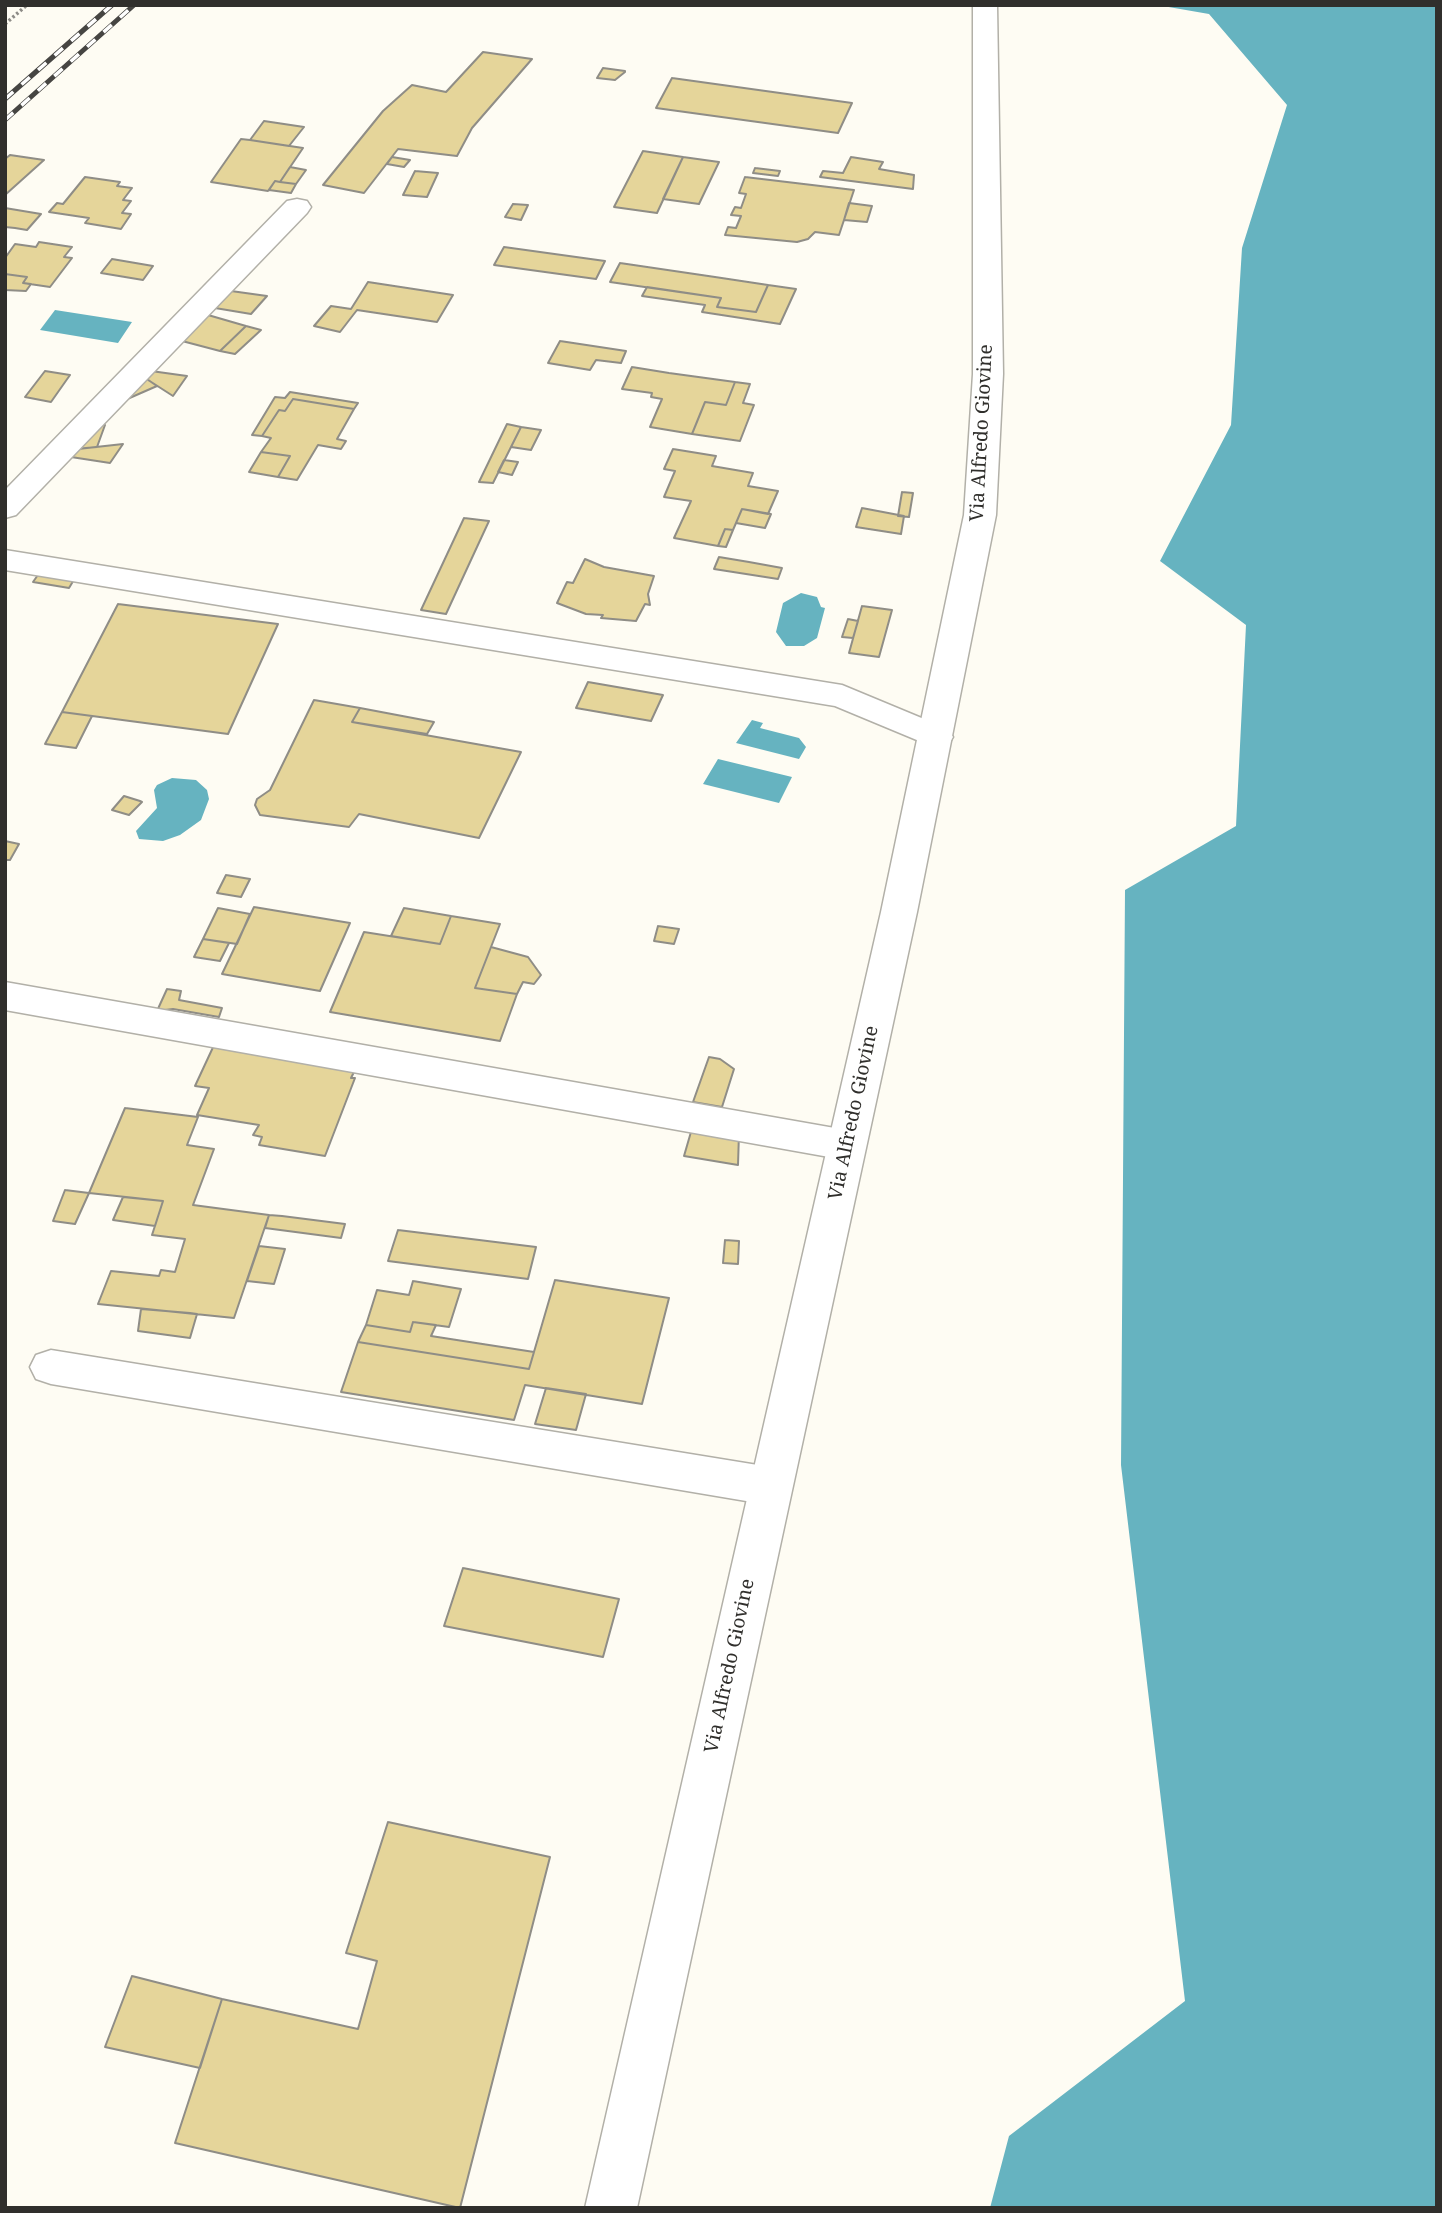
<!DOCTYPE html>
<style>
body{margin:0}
#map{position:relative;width:1442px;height:2213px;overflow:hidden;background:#fefcf3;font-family:"Noto Serif",serif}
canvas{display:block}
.frame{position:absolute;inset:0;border:7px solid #302f2c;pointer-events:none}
</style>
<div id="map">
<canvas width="1442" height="2213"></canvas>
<div class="frame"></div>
</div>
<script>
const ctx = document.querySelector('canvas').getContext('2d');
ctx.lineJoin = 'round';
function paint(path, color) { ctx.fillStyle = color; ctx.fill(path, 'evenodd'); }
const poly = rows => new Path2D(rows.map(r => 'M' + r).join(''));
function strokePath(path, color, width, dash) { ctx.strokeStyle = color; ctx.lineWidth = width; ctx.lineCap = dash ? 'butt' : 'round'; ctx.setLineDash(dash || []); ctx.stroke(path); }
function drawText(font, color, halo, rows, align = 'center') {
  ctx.font = font + ' "Noto Serif",serif'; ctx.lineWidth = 6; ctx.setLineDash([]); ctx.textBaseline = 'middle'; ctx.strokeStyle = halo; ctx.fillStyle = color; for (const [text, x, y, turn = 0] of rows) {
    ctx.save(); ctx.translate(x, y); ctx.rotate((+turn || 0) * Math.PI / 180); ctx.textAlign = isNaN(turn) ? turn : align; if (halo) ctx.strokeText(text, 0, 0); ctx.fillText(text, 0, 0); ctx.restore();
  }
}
paint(poly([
 [1157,5,1437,5,1437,2208,990,2208,1009,2136,1185,2001,1121,1465,1125,890,1236,826,1246,625,1160,561,1231,425,1242,248,1287,105,1209,14],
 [55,310,132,322,118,343,40,330],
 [801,593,817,597,821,607,825,608,817,638,804,646,786,646,776,632,783,603],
 [752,720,763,723,760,728,799,738,806,747,799,759,736,743],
 [718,759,792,777,779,803,703,784],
 [172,778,196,780,207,790,209,799,201,820,180,835,163,841,139,839,136,831,157,808,154,790,157,785]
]), '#66b3c0');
const building = poly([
 [483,52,532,59,472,128,457,156,398,149,364,193,323,185,383,111,412,85,446,92,483,52],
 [603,68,625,71,625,72,615,80,597,78,603,68],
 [672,78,852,103,838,133,656,108,672,78],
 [264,121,304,127,289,146,250,140,264,121],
 [241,139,250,140,303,148,280,182,275,181,268,191,211,182,241,139],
 [643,151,683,157,657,213,614,207,643,151],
 [10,155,44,160,5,195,5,159,10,155],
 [392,157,410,160,404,167,387,164,392,157],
 [683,157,719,162,699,204,663,199,683,157],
 [851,157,883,162,879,169,914,175,913,189,820,177,823,171,843,173,851,157],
 [290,167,306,170,296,184,280,182,290,167],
 [755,168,780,171,778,176,753,173,755,168],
 [415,171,438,173,427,197,403,195,415,171],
 [85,177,120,182,117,186,132,188,123,200,131,201,122,213,131,214,121,229,85,223,89,218,49,212,57,203,63,204,85,177],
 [745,177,854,190,839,235,815,232,808,239,797,242,725,235,728,227,736,228,741,216,731,215,735,207,741,208,746,194,739,193,745,177],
 [275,181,280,182,296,184,291,193,269,190,275,181],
 [849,203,872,206,867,222,844,220,849,203],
 [513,204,528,205,521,220,505,217,513,204],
 [5,208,41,214,27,230,15,228,5,227,5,208],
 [39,242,72,247,64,257,72,258,50,287,23,283,27,277,5,274,5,258,15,244,36,247,39,242],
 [504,247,605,261,596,279,494,265,504,247],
 [112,259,153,266,143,280,101,273,112,259],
 [620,263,715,277,768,285,756,312,717,307,721,298,610,282,620,263],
 [5,274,27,277,23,283,31,284,26,291,5,290,5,274],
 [368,282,453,295,437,322,357,310,340,332,314,326,331,306,351,309,368,282],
 [768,285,796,289,780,324,702,312,705,305,642,296,647,287,721,298,717,307,756,312,768,285],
 [231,291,267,296,251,314,215,308,231,291],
 [208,315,246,326,220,351,182,341,208,315],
 [246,326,261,330,235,354,220,351,246,326],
 [560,341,626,351,621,363,596,360,590,370,548,363,560,341],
 [632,367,669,373,735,382,726,405,705,402,692,434,650,427,662,399,651,397,652,393,622,389,632,367],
 [45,371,70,375,51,402,25,397,45,371],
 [151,371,187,376,173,396,145,378,151,371],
 [144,377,157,386,125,400,144,377],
 [735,382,750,384,743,403,754,405,740,441,692,434,705,402,726,405,735,382],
 [290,392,358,403,354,409,293,399,285,411,279,410,262,436,252,435,275,397,285,398,290,392],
 [293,399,354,409,337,439,346,441,341,449,318,445,297,480,278,477,290,456,261,452,271,438,262,436,279,410,285,411,293,399],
 [507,424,521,427,493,483,479,482,507,424],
 [101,425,105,425,97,447,75,449,101,425],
 [521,427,541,430,531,450,511,447,521,427],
 [123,444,110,463,71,457,78,449,123,444],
 [673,449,716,456,712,466,753,473,748,486,778,491,768,514,742,509,733,530,725,529,718,546,674,538,691,501,664,497,675,471,664,469,673,449],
 [261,452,290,456,278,477,249,472,261,452],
 [504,460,518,462,512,475,498,472,504,460],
 [902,492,913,493,909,517,898,516,902,492],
 [862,508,904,516,901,534,856,527,862,508],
 [742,509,771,514,765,528,736,523,742,509],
 [464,518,489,521,446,614,421,610,464,518],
 [725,529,733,530,726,547,718,546,725,529],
 [719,557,749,562,782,568,778,579,714,569,719,557],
 [585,559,604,567,654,576,648,594,650,605,645,604,636,621,601,618,603,615,586,614,557,603,567,582,573,583,585,559],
 [40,572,75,578,69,588,33,582,40,572],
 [118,604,278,624,228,734,62,712,118,604],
 [862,606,892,610,879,657,849,653,862,606],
 [848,619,858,621,853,638,842,637,848,619],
 [588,682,663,695,651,721,576,708,588,682],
 [314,700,360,708,352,722,521,752,479,838,359,814,349,827,260,815,255,805,257,799,270,790,314,700],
 [360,708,434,722,427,734,352,722,360,708],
 [62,712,92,716,76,748,45,744,62,712],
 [124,796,140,801,142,802,129,815,112,810,124,796],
 [5,841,19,844,10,860,5,860,5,841],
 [226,875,250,879,241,897,217,893,226,875],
 [254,907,350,923,320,991,222,974,254,907],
 [218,908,250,914,237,944,203,939,218,908],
 [404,908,451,916,440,944,391,936,404,908],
 [451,916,500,924,475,988,517,994,500,1041,330,1012,364,932,440,944,451,916],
 [658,926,679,929,674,944,654,941,658,926],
 [203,939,229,943,220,961,194,957,203,939],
 [491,947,528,957,541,975,534,984,523,982,517,994,475,988,491,947],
 [167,989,181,991,179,1000,222,1008,219,1017,173,1009,157,1011,167,989],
 [215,1043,357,1066,351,1078,355,1078,325,1156,259,1145,262,1137,253,1135,259,1125,197,1115,209,1088,195,1086,215,1043],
 [709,1057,720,1059,734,1069,722,1107,693,1102,709,1057],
 [125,1108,198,1117,187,1145,214,1149,193,1205,269,1215,234,1318,98,1304,111,1271,159,1276,161,1270,175,1272,185,1239,152,1235,163,1201,89,1193,125,1108],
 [693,1125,739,1133,738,1165,684,1156,693,1125],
 [65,1190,89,1193,75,1224,53,1221,65,1190],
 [123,1197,163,1201,155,1226,113,1220,123,1197],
 [269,1215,282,1216,345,1224,341,1238,265,1228,269,1215],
 [398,1230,536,1247,528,1279,388,1261,398,1230],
 [725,1240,739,1241,738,1264,723,1263,725,1240],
 [259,1246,285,1249,274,1284,247,1281,259,1246],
 [555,1280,669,1298,642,1404,525,1385,514,1420,341,1392,358,1342,529,1369,555,1280],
 [413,1281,461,1289,449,1327,413,1322,410,1332,366,1325,377,1290,409,1295,413,1281],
 [141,1309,190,1313,197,1314,190,1338,138,1331,141,1309],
 [413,1322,436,1325,431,1336,534,1352,529,1369,358,1342,366,1325,410,1332,413,1322],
 [546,1388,586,1394,576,1430,535,1424,546,1388],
 [463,1568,619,1599,603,1657,444,1626,463,1568],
 [388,1822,550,1857,460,2208,175,2143,222,1999,358,2029,377,1961,346,1953,388,1822],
 [132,1976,222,1999,200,2068,105,2047,132,1976]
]);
paint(building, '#e5d59a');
strokePath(building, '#8f8d86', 2);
const minor = poly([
 [297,199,307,201,311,207,307,213,16,515,5,518,5,490,287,201,297,199],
 [5,550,842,685,948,729,953,737,948,745,936,748,835,706,5,570,5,550],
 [5,982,846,1130,860,1134,865,1145,860,1156,846,1160,5,1010,5,982],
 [51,1350,770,1467,785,1473,792,1486,785,1499,770,1505,51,1384,36,1379,30,1367,36,1355,51,1350]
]);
const secondary = poly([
 [973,5,997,5,1003,374,996,515,917,912,637,2208,585,2208,881,912,964,515,973,374,973,5]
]);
strokePath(minor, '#b2b0a8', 3);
strokePath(secondary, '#b2b0a8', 3);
strokePath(poly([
 [5,24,27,5]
]), '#8e8c87', 3.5, [2.5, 2.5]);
paint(minor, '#fff');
paint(secondary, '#fff');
const rail = poly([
 [5,99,112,5],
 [5,120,134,5]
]);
strokePath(rail, '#464542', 5);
strokePath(rail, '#fff', 3.5, [11]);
drawText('19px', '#302f2c', '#fff', [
 ["Via Alfredo Giovine",982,433,-87],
 ["Via Alfredo Giovine",854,1113,-78],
 ["Via Alfredo Giovine",730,1666,-78]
]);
</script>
